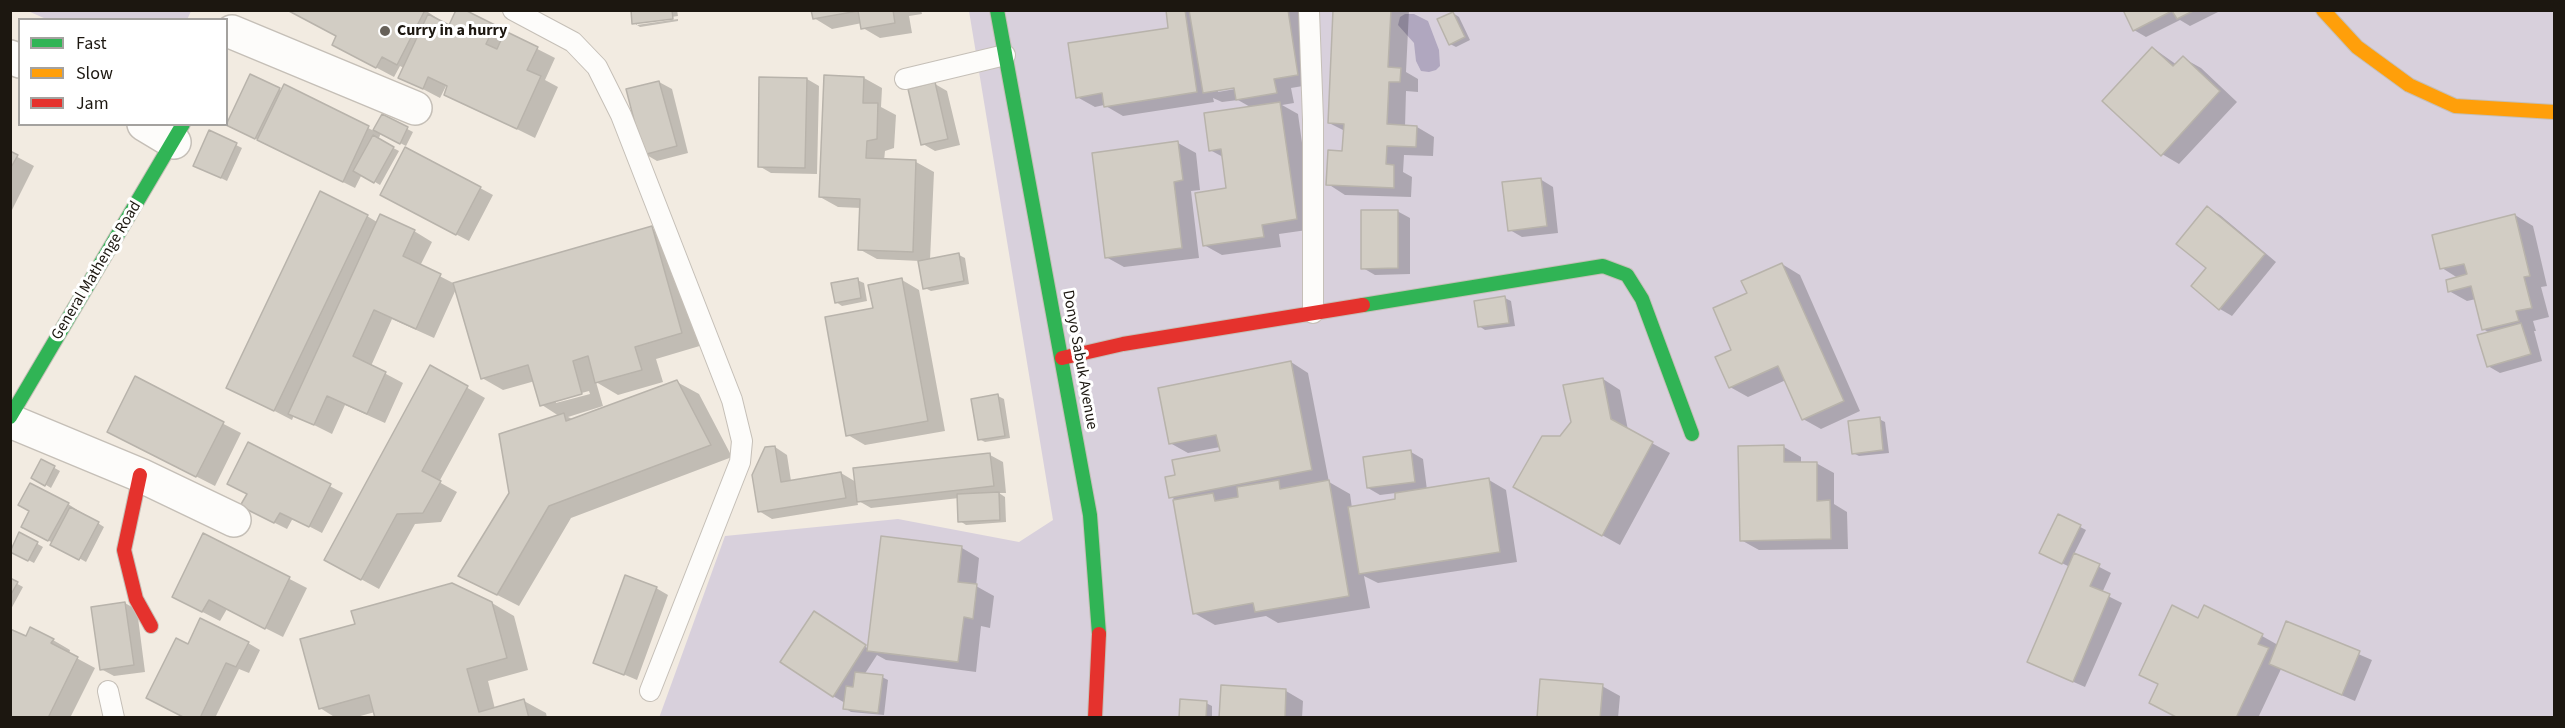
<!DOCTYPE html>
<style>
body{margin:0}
#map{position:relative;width:2565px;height:728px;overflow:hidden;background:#f2ebe1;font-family:"Source Sans 3",sans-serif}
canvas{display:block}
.frame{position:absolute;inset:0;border:12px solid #1c1710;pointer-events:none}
.legend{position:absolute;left:18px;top:18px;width:210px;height:108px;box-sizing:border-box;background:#fff;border:2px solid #a4a29f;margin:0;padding:8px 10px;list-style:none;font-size:18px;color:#1c1710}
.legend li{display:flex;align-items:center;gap:12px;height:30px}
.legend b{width:30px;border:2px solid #a4a29f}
</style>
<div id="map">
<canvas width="2565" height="728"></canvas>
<div class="frame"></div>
<ul class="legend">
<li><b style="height:8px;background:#30b455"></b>Fast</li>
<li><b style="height:8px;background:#ff9f0a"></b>Slow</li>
<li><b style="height:8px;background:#e5322d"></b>Jam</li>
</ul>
</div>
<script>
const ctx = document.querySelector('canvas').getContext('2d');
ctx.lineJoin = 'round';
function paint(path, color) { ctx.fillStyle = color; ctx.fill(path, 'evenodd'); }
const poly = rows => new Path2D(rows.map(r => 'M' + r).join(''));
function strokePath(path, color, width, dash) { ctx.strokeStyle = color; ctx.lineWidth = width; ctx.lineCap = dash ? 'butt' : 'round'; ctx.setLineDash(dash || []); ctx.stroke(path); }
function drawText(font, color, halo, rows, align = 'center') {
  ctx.font = font + ' "Source Sans 3",sans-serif'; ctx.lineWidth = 6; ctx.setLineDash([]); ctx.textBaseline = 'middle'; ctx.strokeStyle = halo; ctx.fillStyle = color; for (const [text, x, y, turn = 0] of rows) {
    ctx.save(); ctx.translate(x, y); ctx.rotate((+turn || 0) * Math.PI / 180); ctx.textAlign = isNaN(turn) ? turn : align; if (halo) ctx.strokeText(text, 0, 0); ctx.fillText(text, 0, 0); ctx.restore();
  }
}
paint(poly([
 [28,11,191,11,187,20,46,19],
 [969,11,2554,11,2554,717,659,718,725,536,898,519,1019,542,1053,520]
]), '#d8d0dc');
paint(poly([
 [1405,14,1414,14,1428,21,1439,50,1440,66,1436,70,1429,72,1421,71,1416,61,1414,43,1398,25,1400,17]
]), '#b0a7bf');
paint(poly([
 [289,10,425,10,450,27,461,10,555,58,545,80,558,87,535,138,446,94,449,87,446,86,440,98,400,77,404,68,400,66,394,77,351,54,337,36],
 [632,10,677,10,678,16,637,22,637,25,678,19,678,21,640,27,634,23],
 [813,10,921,10,922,14,909,16,912,33,880,38,863,28,862,23,832,29,814,18],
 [1167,10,1304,10,1315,84,1291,88,1294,103,1282,105,1298,114,1314,229,1279,234,1281,247,1222,255,1204,245,1228,189,1223,157,1210,150,1252,108,1238,100,1222,102,1213,98,1214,102,1123,116,1104,105,1095,107,1077,97,1170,29],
 [1241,85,1241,88,1218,92,1218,89],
 [1334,10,1409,10,1406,72,1418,79,1418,92,1406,91,1405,127,1417,127,1434,137,1433,156,1404,155,1403,172,1412,177,1411,197,1345,195,1328,184,1344,152,1345,131,1329,123],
 [2124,10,2217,10,2218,12,2190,26,2180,20,2146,37,2134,30],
 [1453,13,1459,17,1470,40,1456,47,1450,44],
 [2153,48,2177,65,2183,58,2201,68,2237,102,2179,164,2162,154],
 [251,76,282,91,285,86,374,131,382,116,413,132,406,146,381,133,378,140,399,151,380,185,362,174,355,188,240,131],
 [825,77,864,78,882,88,881,107,896,115,894,148,885,151,884,161,916,162,934,172,930,260,959,255,965,258,969,284,931,291,925,288,920,261,877,259,859,249,861,208,838,207,820,197],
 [807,79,819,86,817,174,771,173,759,166],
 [659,82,672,89,688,153,657,161,645,154],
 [935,84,947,91,960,145,935,151,923,144],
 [210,132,242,148,227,181,201,168],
 [1178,143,1196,153,1200,190,1191,191,1199,258,1124,267,1106,257],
 [10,153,34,166,10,214],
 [1540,179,1553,187,1558,233,1522,237,1510,230],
 [480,188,493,195,469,241,394,202],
 [2208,208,2220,215,2276,262,2232,316,2220,309,2208,267],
 [1397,211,1410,218,1410,274,1375,275,1363,268],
 [2515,215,2533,226,2547,286,2541,287,2549,317,2533,321,2536,331,2534,331,2542,361,2500,373,2488,366,2490,333,2483,329,2476,299,2467,301,2449,291,2458,278,2442,268],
 [367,216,377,222,414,231,432,242,420,266,455,284,651,228,673,240,703,345,656,359,663,382,618,395,596,382,603,406,568,417,574,420,677,382,699,394,732,457,571,518,519,606,460,576,559,416,542,405,535,381,503,390,482,378,456,289,434,338,392,319,371,366,403,383,385,423,345,405,332,434,294,415,292,420,228,387],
 [589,391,590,394,556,403,556,400],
 [1782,264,1800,275,1860,411,1821,429,1803,419,1786,380,1748,397,1730,387,1733,350,1749,294],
 [857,280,864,283,867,301,842,306,836,302],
 [902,280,919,290,945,431,865,445,848,435,874,310],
 [1505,298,1511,301,1515,326,1485,330,1479,326],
 [1291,362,1308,373,1329,482,1350,494,1352,508,1397,501,1396,493,1380,495,1368,488,1411,452,1423,459,1427,490,1489,480,1506,490,1517,562,1378,583,1364,576,1370,608,1278,623,1266,616,1215,625,1194,613,1177,501,1171,497,1176,476,1221,452,1220,447,1188,453,1170,443],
 [431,367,485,398,439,482,457,492,441,522,415,524,379,589,326,560],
 [135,378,241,433,215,486,127,441],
 [1603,379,1620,390,1628,430,1670,453,1620,545,1533,497,1561,438],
 [998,396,1004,399,1010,438,985,442,979,439],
 [1879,419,1885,422,1889,453,1859,456,1853,453],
 [249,444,343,493,322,533,293,518,287,529,255,513,249,494],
 [775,447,787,455,791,481,841,473,856,482,990,455,1003,462,1006,493,999,493,1005,497,1006,522,966,525,960,521,959,498,871,508,857,500,858,505,772,519,759,511],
 [1784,447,1801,457,1801,463,1816,463,1834,473,1834,504,1847,512,1848,549,1759,550,1741,540],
 [42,461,60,471,51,488,33,477],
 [68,504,104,527,86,562,23,526],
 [2059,516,2086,530,2074,554,2111,573,2102,593,2122,603,2085,687,2042,668,2070,567,2047,556],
 [20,534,43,547,34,563,11,551],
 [204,535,307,588,283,637,227,609,220,621,191,606],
 [882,538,962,548,979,558,976,586,994,596,990,628,981,626,976,672,886,660,877,655,864,675,882,677,888,680,884,715,851,712,845,708,845,703,833,696,859,643,869,649],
 [10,580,23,587,10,611],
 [656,588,668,595,637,680,595,662],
 [125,603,137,610,145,672,114,676,101,669],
 [492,603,514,616,528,670,488,681,495,709,524,701,546,713,547,718,376,718,375,712,353,718,336,718,320,708],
 [2199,620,2262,636,2278,645,2287,623,2372,660,2355,701,2281,669,2258,718,2178,718,2160,685],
 [26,638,53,640,70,650,69,654,95,668,70,718,10,718],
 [248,643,260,650,249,673,239,669,215,718,186,718,189,646],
 [1602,686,1620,696,1618,718,1538,718],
 [1286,691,1303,701,1302,718,1221,718],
 [1206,703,1212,706,1212,718,1180,718]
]), '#0003');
const building = poly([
 [287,10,425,10,397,65,382,57,376,68,332,45,336,36,287,10],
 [456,10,465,10,495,25,486,44,497,49,505,31,538,47,527,70,541,76,517,129,444,95,447,86,428,77,423,89,398,78,428,14,449,25,456,10],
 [631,10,672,10,673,19,632,24,631,10],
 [811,10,893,10,895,23,861,29,858,11,813,19,811,10],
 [1166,10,1185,10,1197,92,1104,107,1102,93,1076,98,1068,43,1168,28,1166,10],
 [1189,10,1288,10,1298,75,1274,79,1277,93,1236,100,1234,88,1203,93,1189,10],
 [1333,10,1391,10,1388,67,1401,68,1400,82,1389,82,1387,124,1417,126,1416,147,1387,146,1386,164,1394,165,1394,188,1326,185,1328,150,1342,151,1344,124,1328,123,1333,10],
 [2123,10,2195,10,2177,19,2172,11,2133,31,2123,10],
 [1453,12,1465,37,1449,45,1437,19,1453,12],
 [2152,47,2173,66,2183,56,2220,91,2161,156,2102,101,2152,47],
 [250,74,280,88,255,139,226,125,250,74],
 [824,75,864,77,863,103,878,103,877,139,867,141,866,158,916,160,913,252,858,250,860,199,819,197,824,75],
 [759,77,807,78,805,168,758,167,759,77],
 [659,81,677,146,643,155,626,89,659,81],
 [935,82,948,139,921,145,908,89,935,82],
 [284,84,369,126,343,182,257,140,284,84],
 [1280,102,1297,219,1262,225,1264,237,1203,246,1195,193,1226,188,1221,149,1209,151,1204,113,1280,102],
 [382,114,408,127,400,144,373,130,382,114],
 [209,130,237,143,221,178,193,166,209,130],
 [373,135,394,147,374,183,353,171,373,135],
 [1178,141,1183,180,1174,182,1182,248,1105,258,1092,153,1178,141],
 [405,147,481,187,456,235,380,195,405,147],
 [10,151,18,155,10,169,10,151],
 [1541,178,1547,226,1508,231,1502,182,1541,178],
 [320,191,368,215,274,411,226,388,320,191],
 [2207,206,2265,254,2219,310,2191,286,2206,268,2176,244,2207,206],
 [1361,210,1398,210,1398,268,1361,269,1361,210],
 [380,214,415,230,403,256,441,274,416,329,374,310,353,356,386,372,367,414,327,396,314,425,288,414,380,214],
 [2515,214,2530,276,2524,277,2532,308,2516,311,2519,321,2482,330,2471,286,2448,292,2446,280,2467,274,2464,264,2440,269,2432,235,2515,214],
 [652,226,682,333,635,347,642,370,595,383,588,356,573,361,582,394,540,406,528,365,481,379,453,283,652,226],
 [959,253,964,281,923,289,918,261,959,253],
 [1782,263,1844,401,1802,420,1778,366,1729,388,1715,357,1731,350,1713,308,1747,293,1741,281,1782,263],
 [858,278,861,298,835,303,831,283,858,278],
 [902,278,928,421,846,436,825,317,873,308,868,285,902,278],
 [1505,296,1509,323,1478,327,1474,301,1505,296],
 [2521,323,2531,354,2487,367,2477,335,2521,323],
 [1291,361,1312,470,1169,498,1165,477,1175,475,1172,460,1220,451,1216,435,1169,444,1158,388,1291,361],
 [430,365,468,386,422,471,441,481,423,513,397,514,361,580,324,560,430,365],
 [135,376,224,422,196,477,107,432,135,376],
 [1603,378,1611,419,1653,442,1602,536,1513,487,1542,436,1560,436,1571,422,1563,385,1603,378],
 [677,380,711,445,549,506,497,595,458,576,509,493,499,434,564,413,566,421,677,380],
 [998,394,1005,436,978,440,971,399,998,394],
 [1880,417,1883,450,1852,454,1848,421,1880,417],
 [248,442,331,484,309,527,280,513,274,523,240,506,247,494,227,484,248,442],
 [1784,445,1784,462,1817,462,1817,501,1830,500,1831,539,1740,541,1738,446,1784,445],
 [775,446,781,482,841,472,846,498,758,512,752,475,765,447,775,446],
 [1411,450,1415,482,1367,488,1363,457,1411,450],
 [990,453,994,486,857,502,853,468,990,453],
 [41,459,55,466,45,486,31,478,41,459],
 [1489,478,1500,552,1359,574,1348,507,1395,499,1395,493,1489,478],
 [1279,480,1280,489,1329,480,1349,596,1255,612,1253,603,1193,614,1173,500,1213,493,1215,501,1238,497,1237,487,1279,480],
 [30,483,69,503,48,541,21,527,29,511,18,505,30,483],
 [999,492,1000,520,958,522,957,494,999,492],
 [70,507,99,522,79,560,50,545,70,507],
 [2058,514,2081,525,2062,564,2039,553,2058,514],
 [19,532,38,542,28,561,10,552,19,532],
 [203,533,290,577,265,629,209,600,202,612,172,597,203,533],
 [881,536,962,546,958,582,977,584,973,619,964,617,958,662,867,651,881,536],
 [2074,553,2100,564,2090,586,2110,594,2073,682,2027,662,2074,553],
 [625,575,657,587,624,675,593,663,625,575],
 [10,578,18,582,10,596,10,578],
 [452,583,492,602,507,658,467,669,479,712,524,699,529,718,375,718,369,695,319,709,300,639,355,624,351,611,452,583],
 [125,602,134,665,100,670,91,607,125,602],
 [2172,605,2198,618,2204,605,2263,634,2258,644,2269,648,2236,718,2178,718,2149,703,2158,684,2139,675,2172,605],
 [814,611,866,645,833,697,780,662,814,611],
 [200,618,249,642,236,667,226,663,200,718,185,718,146,698,176,638,188,644,200,618],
 [2286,621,2360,651,2342,695,2269,664,2286,621],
 [30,627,54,639,51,643,78,657,48,718,10,718,10,629,26,636,30,627],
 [855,672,883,675,878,713,843,709,846,686,853,687,855,672],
 [1540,679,1603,684,1600,718,1537,718,1540,679],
 [1221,685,1286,689,1285,718,1219,718,1221,685],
 [1180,699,1207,701,1206,718,1179,718,1180,699]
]);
paint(building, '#d2cdc4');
strokePath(building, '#b8b3ab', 1.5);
const lane = poly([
 [513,10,573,42,597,67,621,115,732,400,742,441,740,462,650,691],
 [1309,11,1313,120,1313,313],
 [905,79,1005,55],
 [108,691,114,718]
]);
const street = poly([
 [232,32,415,108],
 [10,57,20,61],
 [144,124,174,142],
 [10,421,140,475,234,520]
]);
const fast = poly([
 [997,10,1090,515,1099,634],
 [1363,305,1603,266,1627,275,1642,299,1692,434],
 [10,417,183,124]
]);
const slow = poly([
 [2323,10,2357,47,2409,85,2455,106,2554,112]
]);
const jam = poly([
 [1062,358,1123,344,1363,305],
 [140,475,124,550,136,599,151,626],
 [1095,718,1099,634]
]);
strokePath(lane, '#c5bfb7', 22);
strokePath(street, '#c5bfb7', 36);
strokePath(fast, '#c5bfb7', 16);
strokePath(slow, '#c5bfb7', 16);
strokePath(jam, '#c5bfb7', 16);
strokePath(lane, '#fdfcfa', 20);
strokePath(street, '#fdfcfa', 33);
strokePath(fast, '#30b455', 14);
strokePath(slow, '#ff9f0a', 14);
strokePath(jam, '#e5322d', 14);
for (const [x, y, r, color] of [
 [385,31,6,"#676159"]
]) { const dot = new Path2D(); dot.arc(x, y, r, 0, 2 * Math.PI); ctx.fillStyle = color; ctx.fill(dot); strokePath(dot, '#fff', 2); }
drawText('bold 16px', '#1c1710', '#fff', [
 ["Curry in a hurry",397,31]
], 'left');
drawText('16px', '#1c1710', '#fff', [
 ["General Mathenge Road",97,271,-59],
 ["Donyo Sabuk Avenue",1079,360,80]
]);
</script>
